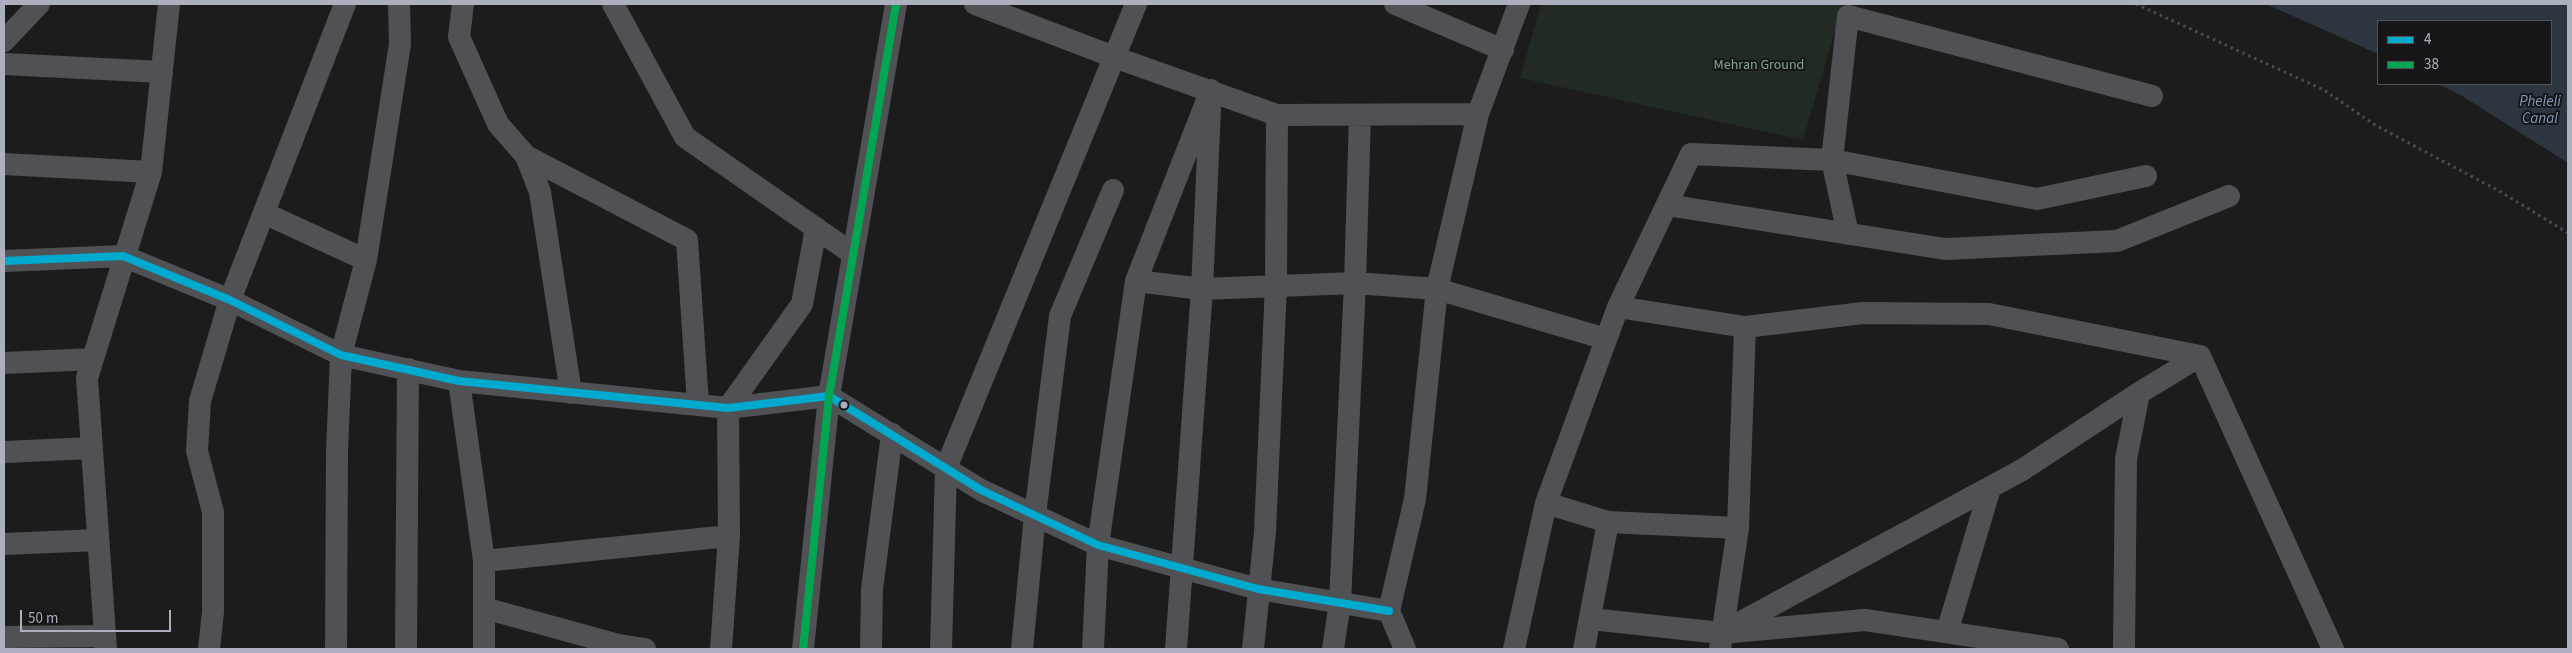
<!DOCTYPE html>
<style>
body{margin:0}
#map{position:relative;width:2572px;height:653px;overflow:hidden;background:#1c1c1c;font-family:"Source Sans 3",sans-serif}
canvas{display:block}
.frame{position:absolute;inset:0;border:5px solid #acb0be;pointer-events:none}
.legend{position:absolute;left:2377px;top:20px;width:175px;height:65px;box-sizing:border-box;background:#161518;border:1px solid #52535a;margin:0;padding:6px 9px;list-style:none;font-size:15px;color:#acb0be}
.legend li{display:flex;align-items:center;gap:10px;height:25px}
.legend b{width:25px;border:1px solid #52535a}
.scale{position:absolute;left:20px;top:610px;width:151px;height:22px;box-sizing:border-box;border:2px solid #acb0be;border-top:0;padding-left:6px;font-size:15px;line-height:18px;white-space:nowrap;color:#acb0be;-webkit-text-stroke:4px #161518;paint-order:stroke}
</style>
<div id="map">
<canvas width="2572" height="653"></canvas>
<div class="frame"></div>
<ul class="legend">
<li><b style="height:6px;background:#00a9ce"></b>4</li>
<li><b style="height:6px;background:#00a651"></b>38</li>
</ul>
<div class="scale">50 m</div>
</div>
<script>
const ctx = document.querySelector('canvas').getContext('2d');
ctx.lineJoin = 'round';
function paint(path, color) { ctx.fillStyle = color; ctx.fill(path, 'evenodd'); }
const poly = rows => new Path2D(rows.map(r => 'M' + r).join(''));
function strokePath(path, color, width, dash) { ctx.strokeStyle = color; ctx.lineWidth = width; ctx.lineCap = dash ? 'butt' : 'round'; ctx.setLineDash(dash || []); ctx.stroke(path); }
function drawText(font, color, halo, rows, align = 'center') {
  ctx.font = font + ' "Source Sans 3",sans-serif'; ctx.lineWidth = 4; ctx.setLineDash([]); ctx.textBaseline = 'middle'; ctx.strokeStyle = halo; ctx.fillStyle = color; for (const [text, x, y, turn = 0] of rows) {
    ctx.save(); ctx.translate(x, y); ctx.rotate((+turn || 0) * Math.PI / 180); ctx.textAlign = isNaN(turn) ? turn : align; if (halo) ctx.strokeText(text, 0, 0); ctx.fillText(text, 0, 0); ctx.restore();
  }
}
paint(poly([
 [1541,4,1843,4,1803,140,1520,78]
]), '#212a23');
paint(poly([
 [2266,4,2568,4,2568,163,2462,96,2438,84,2551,84,2551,21,2378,21,2378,54]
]), '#2d353f');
strokePath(poly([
 [2136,4,2324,90,2375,125,2501,192,2568,233]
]), '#4c4d50', 3, [2.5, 4]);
strokePath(poly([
 [463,4,459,37,498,124,526,156,540,192,571,393],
 [613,4,685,137,853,254],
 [975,4,1114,57,1277,115,1478,114],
 [1395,4,1503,50],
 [4,41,39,4],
 [4,64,162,72],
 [526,156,687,240,698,404],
 [4,164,151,172,169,4],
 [2146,176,2037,199,1832,160,1848,16,2152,96],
 [1667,205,1945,249,2117,241,2229,196],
 [264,213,366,260],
 [4,261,123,256,230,300,341,355,459,381,728,408,829,396,981,490,1098,545,1258,589,1389,611],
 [1136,281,1202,289,1355,283,1437,289,1606,339],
 [1618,307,1745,327,1863,313,1989,314,2200,356],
 [2200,356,2333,649],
 [4,363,93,359],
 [459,381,484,561,484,649],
 [4,452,92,448],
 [1546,503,1608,522,1584,649],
 [1608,522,1738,528],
 [4,544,98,540],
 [484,561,729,536],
 [484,608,619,645,645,649],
 [1591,619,1721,633,1865,620,2058,649],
 [1947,632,1990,488],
 [1721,633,2022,470,2139,393],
 [4,637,105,636],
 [106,649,87,378,151,172],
 [209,649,213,612,213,512,197,451,200,401,230,300,345,4],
 [336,649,337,451,341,355,366,260,400,44,399,4],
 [406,649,408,369],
 [721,649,729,536,728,408,802,304,816,228],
 [803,649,829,396,896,4],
 [871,649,872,589,892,434],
 [941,649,946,468,1136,4],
 [1022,649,1035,515,1060,316,1113,190],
 [1093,649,1098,545,1136,281,1211,90],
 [1176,649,1202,289,1210,109],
 [1253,649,1265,532,1276,285,1277,115],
 [1333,649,1340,602,1355,283,1360,115],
 [1405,649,1389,611,1415,499,1437,289,1478,114,1519,4],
 [1514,649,1546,503,1618,307,1691,154,1832,160,1848,234],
 [1720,649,1738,528,1745,327],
 [2124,649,2126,459,2139,393,2200,356]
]), '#505155', 22);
strokePath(poly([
 [4,261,123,256,230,300,341,355,459,381,728,408,829,396,981,490,1098,545,1258,589,1389,611]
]), '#00a9ce', 8);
strokePath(poly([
 [803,649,829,396,896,4]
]), '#00a651', 8);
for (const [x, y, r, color] of [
 [844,405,4.5,"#acb0be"]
]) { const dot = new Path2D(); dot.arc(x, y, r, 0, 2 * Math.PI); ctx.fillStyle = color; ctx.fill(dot); strokePath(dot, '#161518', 2); }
drawText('14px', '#82aa88', '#161518', [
 ["Mehran Ground",1759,66]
]);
drawText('italic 15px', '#819bbb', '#161518', [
 ["Pheleli",2540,103],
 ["Canal",2540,120]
]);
</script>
